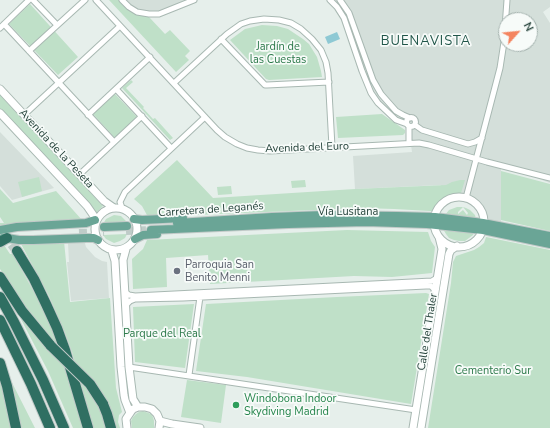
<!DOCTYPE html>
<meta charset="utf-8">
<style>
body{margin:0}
#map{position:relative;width:550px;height:428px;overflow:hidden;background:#e6efeb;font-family:"Nunito Sans",sans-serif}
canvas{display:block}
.north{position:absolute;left:498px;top:12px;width:40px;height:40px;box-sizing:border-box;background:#f7fbf9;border:1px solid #a3b1ad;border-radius:50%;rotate:63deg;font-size:11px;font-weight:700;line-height:16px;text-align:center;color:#24423a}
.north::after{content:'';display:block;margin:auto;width:14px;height:18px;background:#f4845f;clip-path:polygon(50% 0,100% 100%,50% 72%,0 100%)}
</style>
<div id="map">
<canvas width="550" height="428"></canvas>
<div class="north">N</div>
</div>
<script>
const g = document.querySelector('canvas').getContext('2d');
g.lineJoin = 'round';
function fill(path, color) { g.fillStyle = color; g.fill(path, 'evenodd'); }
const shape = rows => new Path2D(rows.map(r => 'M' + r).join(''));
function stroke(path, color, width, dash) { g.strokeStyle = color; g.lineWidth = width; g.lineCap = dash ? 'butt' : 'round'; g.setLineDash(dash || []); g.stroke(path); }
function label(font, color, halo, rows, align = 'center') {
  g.font = font + ' "Nunito Sans",sans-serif'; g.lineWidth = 3.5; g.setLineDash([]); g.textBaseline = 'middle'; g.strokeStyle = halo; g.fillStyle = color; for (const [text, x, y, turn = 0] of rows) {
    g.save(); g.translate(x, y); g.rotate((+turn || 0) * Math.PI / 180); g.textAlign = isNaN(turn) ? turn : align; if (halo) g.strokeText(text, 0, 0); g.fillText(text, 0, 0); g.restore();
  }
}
fill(shape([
 [122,0,194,0,159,14,137,12],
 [330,0,550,0,550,7,543,12,550,23,550,183,501,165,501,222,488,221,485,211,479,203,471,197,460,195,441,199,441,185,355,189,353,156,412,152,409,131,407,128,396,120,371,93,344,18],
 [506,20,530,20,530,44,506,44],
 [0,132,54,188,12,200,0,186],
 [84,240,86,247,95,257,102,261,107,262,109,298,71,301,67,262,69,262,68,243,69,241]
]), '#d4dfda');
fill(shape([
 [109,0,119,0,132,12,138,15,149,17,165,34,170,30,190,51,185,56,189,60,176,72],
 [30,4,78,57,58,75,9,24],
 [262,25,277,26,288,29,303,39,309,44,317,57,321,71,322,77,269,80,266,79,230,40,245,29],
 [131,80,133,82,126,88,144,107,143,108,153,119,155,118,173,138,170,140,122,88],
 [115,94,137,117,115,138,93,114],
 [0,95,103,206,96,213,0,110],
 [382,114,405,130,405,133,403,135,338,138,336,117],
 [177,160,213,198,355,189,446,185,452,182,460,180,465,180,461,193,445,197,432,211,430,211,394,209,361,208,148,217,142,206,134,199],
 [501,171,550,184,550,231,501,220],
 [39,177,42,191,22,197,18,182],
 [305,180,306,187,292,188,291,181],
 [231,186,232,194,218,195,217,187],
 [0,189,13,203,56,191,82,220,0,227,0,223,4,223,0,217],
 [457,207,463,207,458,212,458,214,463,210,467,215,468,213,463,207,466,208,470,210,475,215,476,219,445,215,449,210],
 [114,215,121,216,128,223,103,224,106,219],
 [443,229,474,233,473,235,465,241,459,241,454,240,449,238,446,234],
 [347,230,428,232,431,241,435,247,432,273,392,277,354,276,210,284,208,255,166,258,167,287,133,289,132,259,143,249,147,240],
 [127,234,125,238,120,241,114,243,106,239,103,235],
 [486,237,550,250,550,428,428,428,451,283,453,262,456,256,474,250,479,247,484,243],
 [64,241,70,302,110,298,116,388,122,412,119,415,118,422,120,428,93,428,72,352,65,333,49,296,21,244],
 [4,245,10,254,13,254,45,312,60,345,85,428,73,428,48,371,12,302,26,310,10,283,0,269,0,248],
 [426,293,429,294,411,404,247,377,196,371,206,304,337,297],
 [194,304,185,368,135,362,133,307],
 [0,359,35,428,0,428],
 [187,380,226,385,221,423,181,417],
 [143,411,151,414,153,417,154,421,154,428,132,428,131,421,133,417,136,414,139,412]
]), '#bfe0c8');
fill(shape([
 [337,32,340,39,328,44,325,37]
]), '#8ec9d4');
stroke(shape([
 [126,231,151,230],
 [79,233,104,232]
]), '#bfccc8', 8, [8, 4]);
stroke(shape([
 [3,232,17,251]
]), '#bfccc8', 10, [10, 5]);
const minor = shape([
 [33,0,57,25],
 [96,0,217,130,225,137,237,144,247,148,258,150,270,151,419,143,429,145,487,162,550,178],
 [122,0,129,7,137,12,149,14,159,14,194,0],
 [330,0,337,7,344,18,362,71,371,93,378,103,396,120,407,124],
 [340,0,349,13,373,80,381,94,396,111,403,115,410,118],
 [4,24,114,142],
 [0,28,29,0],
 [221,39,265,85,267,85,329,82],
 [29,51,85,0],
 [174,83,227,34,241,24,250,21,264,19,279,20,291,23,301,29,312,39,321,50,326,62,328,73,332,147],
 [116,89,171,148],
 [24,115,120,26],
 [88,115,150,57],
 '406.5 122a4.5 4.5 0 1 1 9 0a4.5 4.5 0 1 1-9 0Z',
 [415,125,422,130,468,144,475,142,482,138],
 [409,143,409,127],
 [79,175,142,116],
 [466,198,500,68,504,42,507,0],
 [122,208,120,202,125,192,205,117],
 [125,292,129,295,135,296,432,281,437,278],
 [126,305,130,301,135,299,183,298,426,286,431,286,435,290],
 [129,367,416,410],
 [189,375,200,297]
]);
const tertiary = shape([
 [0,89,104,201,114,208],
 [0,113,87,206,96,219],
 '434 222a25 25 0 1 1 50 0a25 25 0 1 1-50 0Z',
 '95 229a21 21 0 1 1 42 0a21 21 0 1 1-42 0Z',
 [126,249,123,260,129,367,133,399,138,407],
 [112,251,115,261,121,367,124,395,125,400,130,413],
 [160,421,172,424,200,428],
 [127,428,126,419,130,413,133,409,138,407,145,407,152,409,157,414,160,421,159,428],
 [413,428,442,249,439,237],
 [421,428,449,254,451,250,457,246]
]);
const primary = shape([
 [134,219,142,220,183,218],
 [177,223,272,217,324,215,397,216,435,217,483,223,550,236],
 [104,227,127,226],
 [0,230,17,227,86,223,95,220],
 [151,230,288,224,366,222,427,224,483,230,550,244],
 [3,238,7,238,19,240,33,240,87,238,94,238,98,240],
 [135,239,143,235,157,234]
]);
const motorway = shape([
 [0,242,7,238],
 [17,251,34,279,46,304,57,328,65,350,88,428],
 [0,277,22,311,51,346],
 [0,297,14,322,43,380,64,428],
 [0,320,31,384,50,428],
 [0,363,7,386,16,428],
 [103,404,107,414,111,428]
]);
stroke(minor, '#a8b8b2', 7);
stroke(tertiary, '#a8b8b2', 9);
stroke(primary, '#c2cac8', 10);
stroke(motorway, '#c2cac8', 12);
stroke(minor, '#fff', 5);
stroke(tertiary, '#fff', 7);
stroke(primary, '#6aa596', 8);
stroke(motorway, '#2f6f62', 10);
const motorwayBridge = shape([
 [51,346,90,384,103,404]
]);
stroke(motorwayBridge, '#c2cac8', 12, []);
stroke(motorwayBridge, '#2f6f62', 10);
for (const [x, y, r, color] of [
 [177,271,4,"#6b7280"],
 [236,405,4,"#2e9e5b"]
]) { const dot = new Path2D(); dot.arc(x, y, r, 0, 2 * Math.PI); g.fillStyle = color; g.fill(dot); stroke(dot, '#f7fbf9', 1.5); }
label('11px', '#2d7a4b', '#f7fbf9', [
 ["Jardín de",278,47],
 ["las Cuestas",278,60],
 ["Parque del Real",162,334],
 ["Cementerio Sur",493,371]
]);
label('11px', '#24423a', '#f7fbf9', [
 ["Avenida del Euro",307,148,-2],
 ["Avenida de la Peseta",56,149,47],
 ["Carretera de Leganés",211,210,-4],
 ["Vía Lusitana",348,212],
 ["Calle del Thaler",428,332,-81]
]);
label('11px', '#5b616d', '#f7fbf9', [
 ["Parroquia San",185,265],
 ["Benito Menni",185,278]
], 'left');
label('11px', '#27864d', '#f7fbf9', [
 ["Windobona Indoor",244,399],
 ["Skydiving Madrid",244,412]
], 'left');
g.letterSpacing = '1px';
label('13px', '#1f5548', '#f7fbf9', [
 ["BUENAVISTA",426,42]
]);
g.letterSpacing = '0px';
</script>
